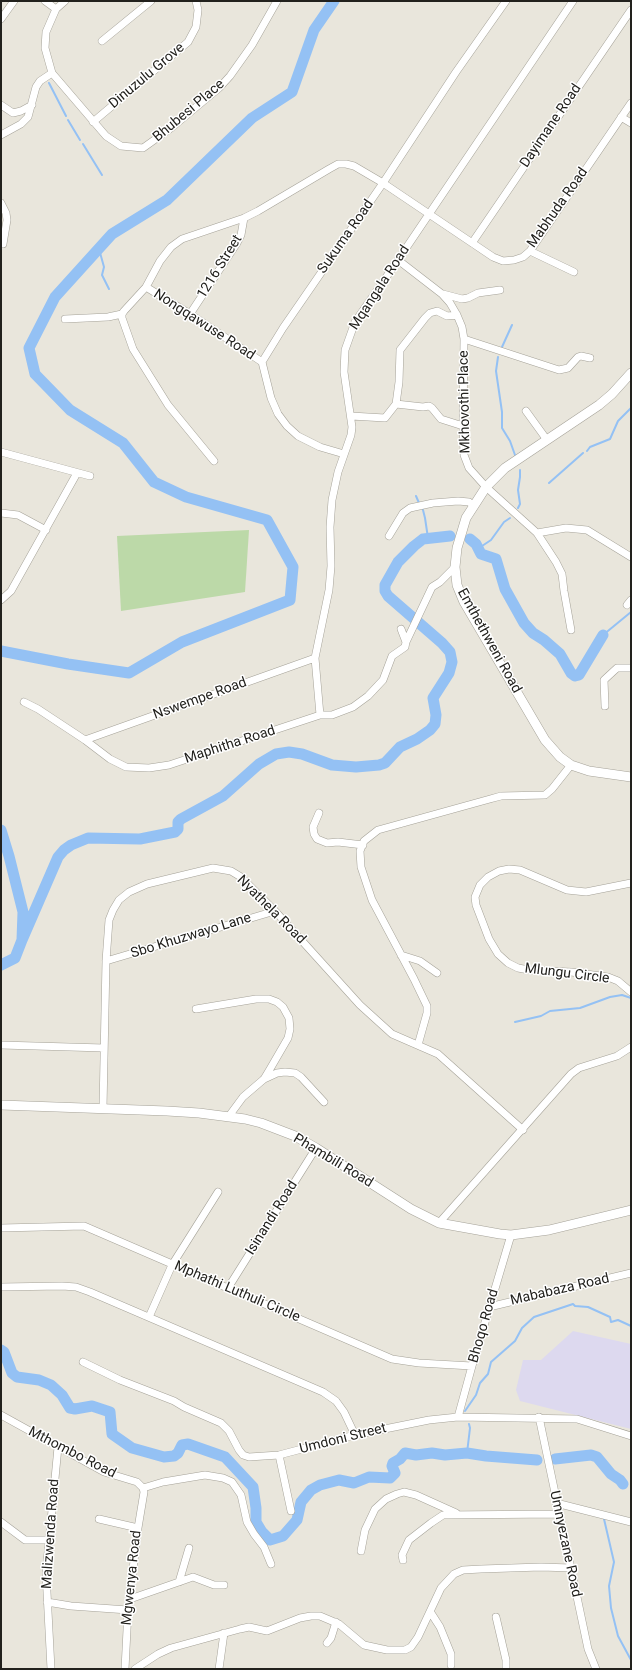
<!DOCTYPE html>
<style>
body{margin:0}
#map{position:relative;width:632px;height:1670px;overflow:hidden;background:#e9e6dc;font-family:Roboto,sans-serif}
canvas{display:block}
.frame{position:absolute;inset:0;border:2px solid #22211d;pointer-events:none}
</style>
<div id="map">
<canvas width="632" height="1670"></canvas>
<div class="frame"></div>
</div>
<script>
const g = document.querySelector('canvas').getContext('2d');
g.lineJoin = 'round';
function fill(path, color) { g.fillStyle = color; g.fill(path, 'evenodd'); }
const shape = rows => new Path2D(rows.map(r => 'M' + r).join(''));
function stroke(path, color, width, dash) { g.strokeStyle = color; g.lineWidth = width; g.lineCap = dash ? 'butt' : 'round'; g.setLineDash(dash || []); g.stroke(path); }
function label(font, color, halo, rows, align = 'center') {
  g.font = font + ' Roboto,sans-serif'; g.lineWidth = 3; g.setLineDash([]); g.textBaseline = 'middle'; g.strokeStyle = halo; g.fillStyle = color; for (const [text, x, y, turn = 0] of rows) {
    g.save(); g.translate(x, y); g.rotate((+turn || 0) * Math.PI / 180); g.textAlign = isNaN(turn) ? turn : align; if (halo) g.strokeText(text, 0, 0); g.fillText(text, 0, 0); g.restore();
  }
}
fill(shape([
 [573,1331,631,1344,631,1429,520,1401,516,1390,523,1360,541,1360]
]), '#ddd9ef');
fill(shape([
 [249,530,245,592,121,611,117,536]
]), '#bcd9a8');
stroke(shape([
 [49,83,66,116],
 [68,120,80,140],
 [83,144,102,175],
 [99,249,104,267,102,275,109,289],
 [502,347,512,325],
 [498,357,496,371,502,412,502,428,510,441,515,455],
 [587,451,590,447,610,439,618,421,631,408],
 [549,483,583,453],
 [416,496,419,503],
 [518,508,520,504,518,490,520,477,520,470],
 [423,510,425,518,428,538],
 [479,548,491,540,504,522,510,518],
 [603,635,631,612],
 [515,1022,541,1016,550,1011,580,1008,610,997,622,995,631,998],
 [465,1411,476,1395,480,1383,488,1374,491,1362,515,1341,522,1328,534,1317,573,1304,575,1306,588,1307,610,1317,611,1322,618,1320,631,1326],
 [467,1453,470,1428,469,1424],
 [604,1519,614,1562,609,1586,611,1608,618,1636,631,1660]
]), '#94c1f4', 2);
stroke(shape([
 [470,539,476,544,481,554,496,559,505,589,524,623,533,633,544,640,560,654,571,673,575,676,579,675,603,635],
 [1,651,68,664,129,673,182,642,290,600,293,567,267,520,186,497,154,482,123,443,70,410,35,374,29,348,55,297,112,234,167,200,252,118,292,92,314,30,334,1],
 [1,830,9,856,23,912,22,940,15,958,1,965],
 [22,940,58,857,64,850,71,845,88,838,140,839,175,832,178,829,178,822,181,819,223,796,259,764,276,754,289,752,302,754,332,765,356,767,379,765,385,763,400,747,417,739,430,730,435,724,436,715,433,698,449,673,452,662,450,652,442,643,388,596,385,591,385,585,398,562,414,546,423,539,450,536],
 [1,1350,4,1352,12,1373,17,1377,39,1380,51,1385,62,1395,70,1408,75,1409,92,1406,110,1412,112,1434,132,1448,164,1457,174,1456,178,1453,182,1445,188,1444,225,1457,253,1487,256,1508,256,1522,262,1532,270,1540,283,1536,297,1520,301,1502,311,1490,320,1485,339,1480,354,1483,369,1477,390,1478,395,1473,392,1466,393,1463,400,1459,405,1453,416,1455,432,1453,445,1455,467,1453,486,1456,537,1460],
 [555,1459,591,1455,597,1457,611,1474,620,1480,623,1484]
]), '#94c1f4', 11);
const minor = shape([
 [45,1,56,9],
 [65,1,56,9,46,32,45,48,52,73,106,136,121,146,143,148,171,128,219,88,230,76,252,45,277,1],
 [1,19,14,1],
 [102,41,151,1],
 [1,105,13,113,21,111,32,105],
 [621,117,631,123],
 [93,122,188,42,196,27,198,10,196,1],
 [1,135,21,124,28,117,36,87,40,81,52,73],
 [1,203,6,213,7,220,3,244],
 [472,243,631,10],
 [530,251,574,272],
 [398,260,442,294,450,303,457,315,462,327,464,339,463,426,464,455,469,468,486,487,537,533,556,562,562,574,564,591,571,630],
 [146,287,190,314,262,362],
 [443,294,462,299,468,298,478,293,500,290],
 [190,314,237,243,241,235,244,218],
 [65,319,108,317,122,314],
 [464,339,559,370,568,368,578,357,581,356,590,358],
 [396,404,423,407,429,406,432,408,441,419,463,426],
 [526,411,547,440],
 [351,416,385,418,396,404,399,382,400,350,425,318,430,313,437,311,447,316,457,315],
 [1,452,90,476],
 [344,454,320,447,298,436,287,426,278,414,271,398,262,362,283,328,383,183,456,72,506,1],
 [214,461,168,405,133,349,122,318,122,314,124,311,146,287,160,261,171,247,182,239,244,218,258,211,329,169,338,164,346,164,354,166,383,183,493,257,503,261,514,260,523,257,530,251,631,103],
 [1,513,18,515,46,530],
 [537,533,566,528,587,530,631,557],
 [389,536,403,513,410,508,433,503,458,501,469,502,473,505],
 [1,600,11,591,77,473],
 [627,605,631,600],
 [406,642,432,587,440,582,455,567],
 [24,702,38,709,85,740,110,759,126,767,149,768,169,765,320,715,332,715,353,707,368,696,383,680,392,656,405,647,406,642,401,629],
 [605,706,604,680,617,668,631,668],
 [320,715,315,658,329,590,331,566,330,527,332,500,338,472,351,435,352,427,344,372,345,350,355,322,398,260,573,1],
 [85,740,315,658],
 [319,813,313,827,314,834,317,839,327,843,338,842,363,845],
 [631,883,586,892,567,890,520,870,509,869,499,871,488,877,480,885,475,897,476,905,489,939,498,954,508,963,518,968,529,970,571,972,608,977,618,981,631,992],
 [401,955,420,961,437,973],
 [106,961,275,911],
 [196,1009,256,999,269,999,277,1002,283,1007,289,1018,290,1029,288,1038,270,1069,264,1079,243,1097,229,1116],
 [1,1045,104,1048],
 [418,1045,427,1013,427,1006,414,979,372,900,361,867,360,851,364,841,378,830,490,799,501,796,545,795,552,789,571,765],
 [264,1079,277,1073,285,1072,295,1073,301,1077,324,1102],
 [103,1108,106,961,109,920,113,910,119,900,129,892,147,884,213,868,231,871,241,877,275,911,360,1005,392,1034,438,1054,523,1130],
 [439,1223,571,1074,579,1068,617,1056,631,1047],
 [1,1228,84,1226,392,1359,419,1363,472,1366],
 [1,1287,62,1286,76,1287,90,1292,323,1392,336,1401,344,1412,355,1435],
 [228,1288,316,1148],
 [489,1307,631,1273],
 [149,1317,172,1265,218,1192],
 [83,1362,120,1380,174,1401,184,1407,221,1423,229,1431,239,1450,243,1455,249,1457,279,1455,355,1435,429,1420,458,1417,577,1419,631,1436],
 [1,1415,104,1472,137,1482,143,1488],
 [458,1417,472,1366,511,1235],
 [539,1417,588,1649,596,1669],
 [279,1455,291,1511],
 [143,1488,163,1482,205,1475,223,1478,232,1482,241,1495,247,1522,254,1534,264,1547,271,1564],
 [556,1503,631,1522],
 [99,1519,138,1528],
 [1,1522,25,1540,49,1540],
 [361,1551,365,1530,375,1509,386,1499,397,1494,404,1492,416,1495,456,1513],
 [403,1560,402,1555,409,1540,431,1523,443,1515,559,1514],
 [179,1582,189,1548],
 [130,1599,193,1577,214,1585,224,1585],
 [47,1602,71,1606,128,1610],
 [431,1613,440,1627,451,1654,451,1665],
 [496,1617,506,1660,506,1669],
 [327,1643,331,1638,336,1622],
 [51,1669,46,1573,58,1447],
 [125,1669,128,1610,138,1528,144,1492,143,1488],
 [135,1669,158,1654,171,1648,240,1629,249,1627,267,1631,300,1618,311,1616,320,1616,339,1624,364,1645,387,1650,405,1650,411,1647,418,1637,441,1588,454,1574,463,1570,481,1569,541,1567,571,1568],
 [219,1669,224,1633]
]);
const tertiary = shape([
 [631,373,612,394,599,405,505,468,486,487,466,518,457,548,455,567,457,585,464,602,545,740,560,757,571,765,589,771,631,777],
 [1,1105,167,1111,199,1113,245,1119,261,1123,295,1136,316,1148,411,1209,439,1223,500,1234,511,1235,549,1230,631,1210]
]);
stroke(minor, '#a5a298', 8);
stroke(tertiary, '#a5a298', 10);
stroke(minor, '#fff', 7);
stroke(tertiary, '#fff', 9);
label('14px', '#22211d', '#fff', [
 ["Dinuzulu Grove",147,76,-40],
 ["Bhubesi Place",189,111,-40],
 ["Dayimane Road",551,126,-56],
 ["Mabhuda Road",558,208,-55],
 ["Sukuma Road",346,237,-55],
 ["1216 Street",220,267,-58],
 ["Mqangala Road",380,288,-57],
 ["Nongqawuse Road",204,325,33],
 ["Mkhovothi Place",465,402,-91],
 ["Emthethweni Road",489,641,61],
 ["Nswempe Road",200,699,-20],
 ["Maphitha Road",230,745,-18],
 ["Nyathela Road",271,910,45],
 ["Sbo Khuzwayo Lane",191,936,-17],
 ["Mlungu Circle",567,974,7],
 ["Phambili Road",333,1161,31],
 ["Isinandi Road",272,1218,-58],
 ["Mababaza Road",560,1290,-13],
 ["Mphathi Luthuli Circle",237,1292,23],
 ["Bhoqo Road",484,1326,-74],
 ["Umdoni Street",343,1439,-14],
 ["Mthombo Road",72,1453,27],
 ["Malizwenda Road",51,1534,-86],
 ["Umnyezane Road",565,1544,78],
 ["Mgwenya Road",132,1578,-84]
]);
</script>
